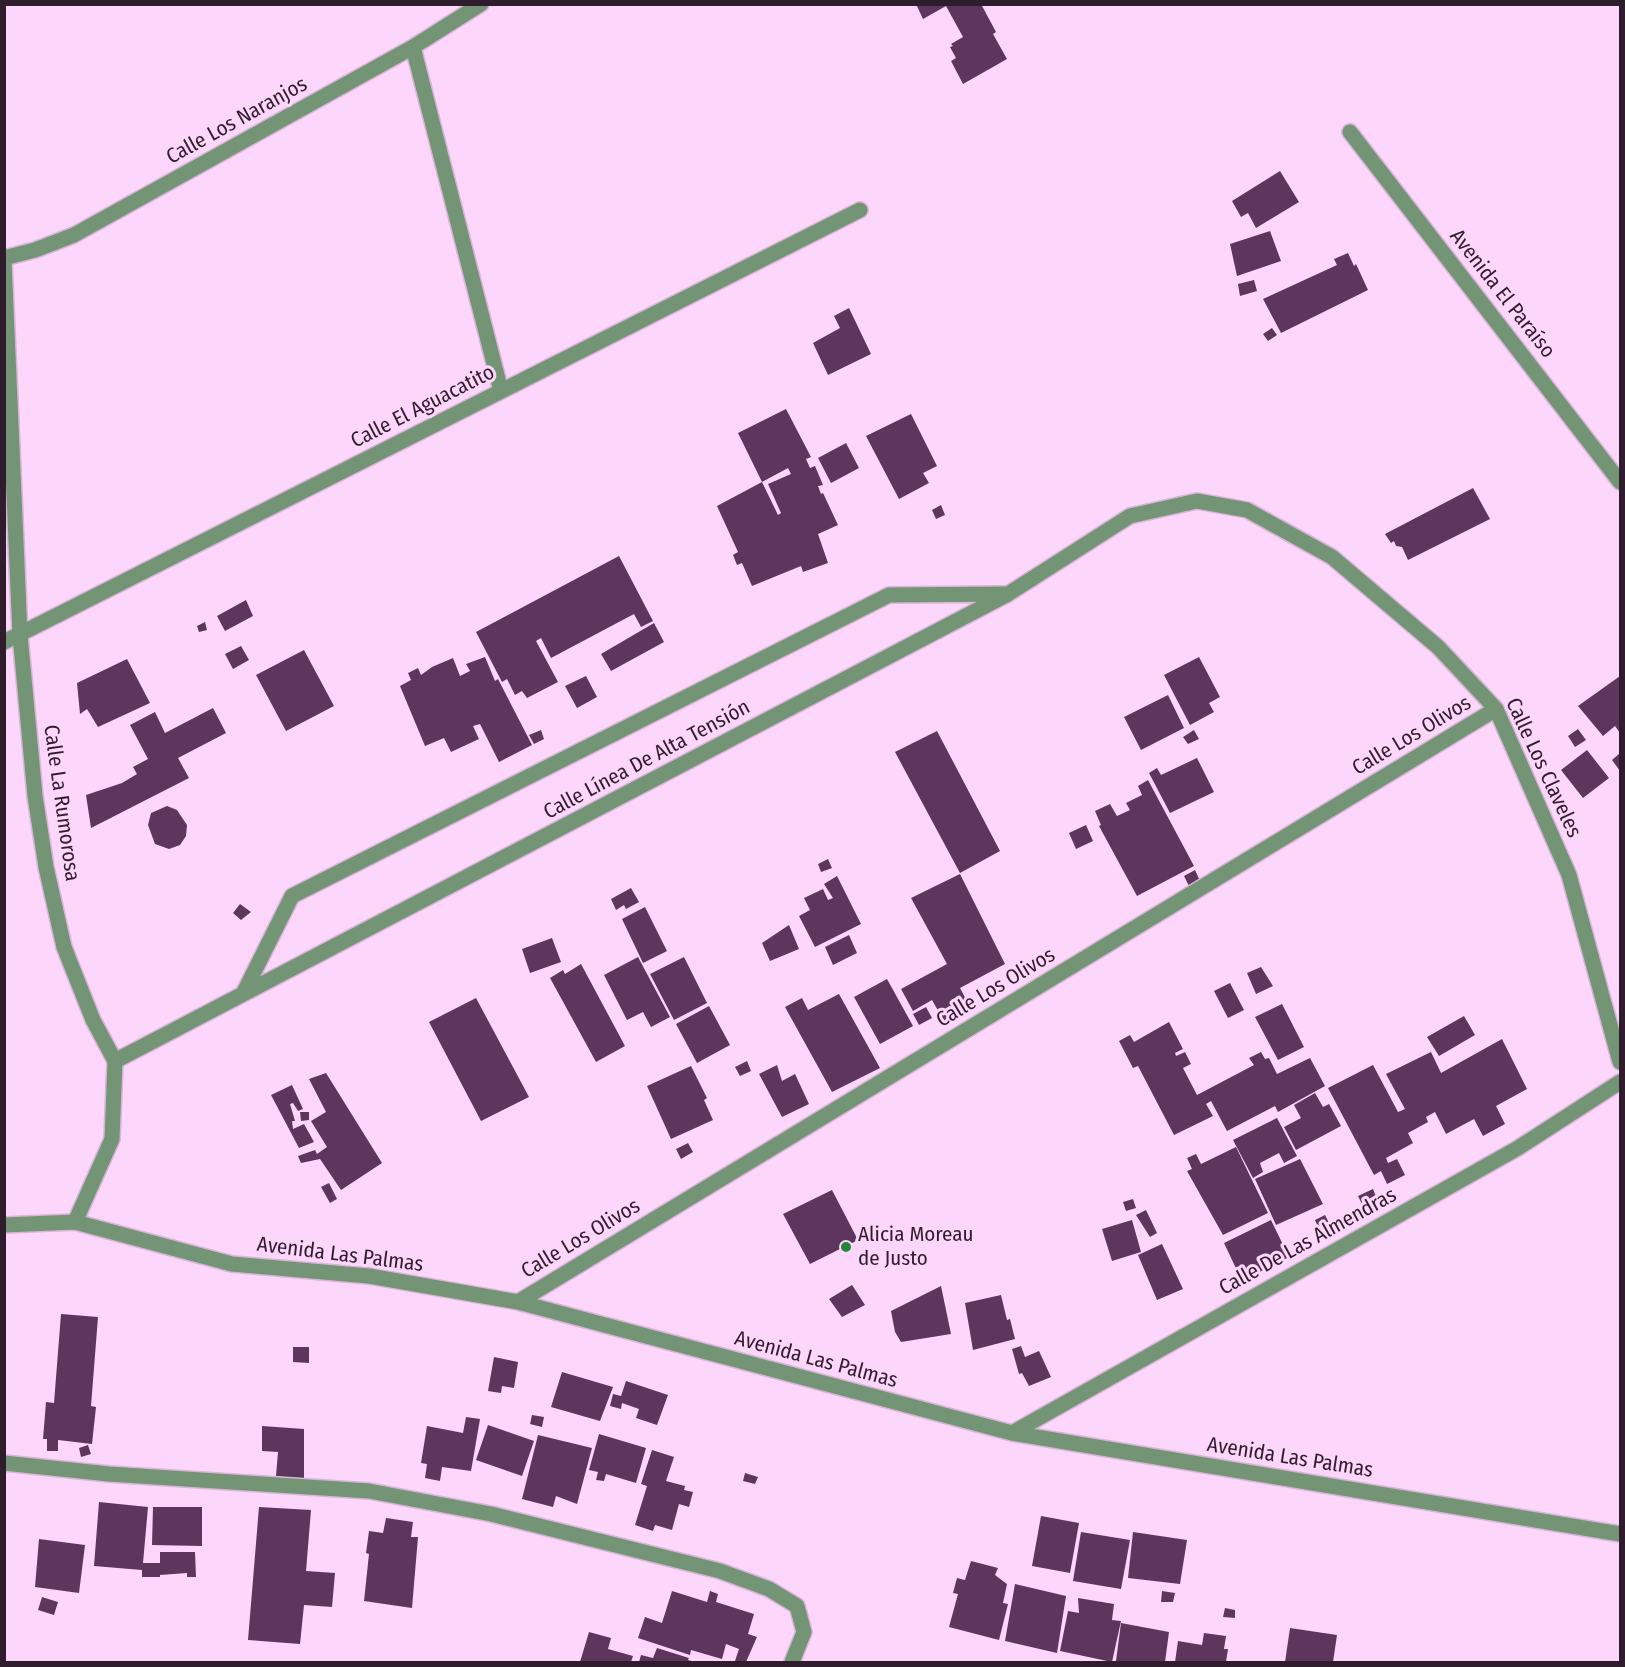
<!DOCTYPE html>
<meta charset="utf-8">
<style>
body{margin:0}
#map{position:relative;width:1625px;height:1667px;overflow:hidden;background:#fdd6fb;font-family:"Fira Sans Condensed",sans-serif}
canvas{display:block}
.frame{position:absolute;inset:0;border:6px solid #2f1d2e;pointer-events:none}
</style>
<div id="map">
<canvas width="1625" height="1667"></canvas>
<div class="frame"></div>
</div>
<script>
const g = document.querySelector('canvas').getContext('2d');
g.lineJoin = 'round';
function fill(path, color) { g.fillStyle = color; g.fill(path, 'evenodd'); }
const shape = rows => new Path2D(rows.map(r => 'M' + r).join(''));
function stroke(path, color, width, dash) { g.strokeStyle = color; g.lineWidth = width; g.lineCap = dash ? 'butt' : 'round'; g.setLineDash(dash || []); g.stroke(path); }
function label(font, color, halo, rows, align = 'center') {
  g.font = font + ' "Fira Sans Condensed",sans-serif'; g.lineWidth = 6; g.setLineDash([]); g.textBaseline = 'middle'; g.strokeStyle = halo; g.fillStyle = color; for (const [text, x, y, turn = 0] of rows) {
    g.save(); g.translate(x, y); g.rotate((+turn || 0) * Math.PI / 180); g.textAlign = isNaN(turn) ? turn : align; if (halo) g.strokeText(text, 0, 0); g.fillText(text, 0, 0); g.restore();
  }
}
fill(shape([
 [916,4,981,4,996,32,993,34,1007,59,963,84,951,61,956,58,950,47,953,46,951,44,963,37,946,6,923,19],
 [1280,171,1299,202,1256,228,1248,213,1241,217,1232,201],
 [1270,231,1281,261,1237,276,1230,244],
 [1348,253,1354,266,1356,264,1368,290,1281,333,1263,299,1337,265,1334,259],
 [1254,280,1257,291,1240,296,1238,284],
 [849,308,871,354,828,375,813,343,840,328,834,316],
 [1272,328,1277,335,1268,341,1263,334],
 [786,409,811,457,806,459,810,468,815,466,823,485,818,486,821,494,823,493,838,525,818,534,828,563,803,572,801,566,752,586,742,563,737,565,733,555,738,552,717,506,762,482,778,515,781,513,768,484,791,474,788,468,762,482,738,433],
 [911,414,937,466,923,473,929,483,899,499,866,436],
 [846,443,859,468,831,483,818,458],
 [1473,488,1490,519,1408,560,1402,547,1396,546,1394,541,1391,543,1385,534],
 [941,505,945,515,936,519,932,510],
 [619,556,653,621,641,627,634,614,551,658,541,638,536,641,558,682,527,698,522,691,515,695,507,679,502,682,476,632],
 [246,600,253,616,225,631,217,616],
 [205,622,207,630,199,632,197,626],
 [654,623,664,642,611,671,601,654],
 [241,646,249,660,233,669,225,654],
 [304,650,334,706,286,731,256,675],
 [485,657,495,681,498,679,532,745,499,762,480,724,473,726,479,739,451,752,444,738,425,746,400,686,411,680,408,673,418,668,421,675,432,667,453,658,460,676,470,671,466,664],
 [1199,657,1220,697,1209,703,1214,712,1190,725,1164,675],
 [127,659,150,703,98,727,87,709,80,714,77,683],
 [586,676,597,697,577,708,565,686],
 [1620,676,1620,733,1615,726,1603,736,1578,706],
 [1168,695,1184,728,1141,750,1124,717],
 [213,708,226,733,178,758,189,778,91,828,86,795,122,783,137,774,133,767,148,759,130,725,155,712,165,733],
 [1578,729,1586,740,1575,747,1568,736],
 [541,730,544,739,534,744,529,735],
 [1194,730,1199,739,1188,744,1183,737],
 [937,731,1000,851,960,873,895,752],
 [1587,750,1609,778,1583,798,1561,770],
 [1620,753,1620,771,1612,760],
 [1197,758,1214,792,1170,813,1149,773,1157,768,1161,775],
 [1148,780,1194,866,1137,896,1099,826,1101,825,1095,811,1110,804,1117,816,1130,810,1126,803,1142,795,1138,786],
 [167,806,177,810,187,825,186,836,180,845,169,849,155,844,148,825,151,813],
 [1086,825,1093,841,1076,849,1069,833],
 [828,859,832,868,821,872,818,864],
 [1195,870,1201,883,1190,888,1184,876],
 [960,874,1005,964,960,988,970,1007,944,1021,932,1000,913,1011,901,989,947,964,911,898],
 [837,876,861,924,815,947,799,916,810,910,804,898,823,889,828,900,833,898,824,884],
 [631,888,639,902,626,909,624,905,616,910,611,899],
 [240,904,251,912,241,920,233,913],
 [645,907,667,951,643,963,622,919],
 [789,925,799,949,770,961,762,943],
 [849,935,857,953,833,965,825,947],
 [552,938,561,962,530,973,522,949],
 [638,957,670,1017,651,1027,643,1012,627,1020,604,975],
 [684,957,707,1003,674,1020,650,974],
 [581,964,625,1046,596,1062,550,978,563,970,565,974],
 [1261,967,1273,986,1256,994,1247,973],
 [887,979,913,1026,880,1044,854,997],
 [1230,983,1244,1010,1228,1018,1214,991],
 [839,994,880,1068,832,1092,785,1007,802,998,808,1010],
 [476,998,529,1097,481,1121,429,1022],
 [1282,1004,1304,1047,1278,1060,1255,1017],
 [709,1006,730,1045,697,1063,676,1024],
 [926,1007,932,1018,919,1025,913,1014],
 [1464,1016,1475,1035,1439,1056,1427,1037],
 [1169,1022,1183,1049,1175,1053,1176,1056,1185,1052,1191,1064,1183,1068,1197,1095,1254,1065,1249,1058,1261,1052,1265,1059,1269,1058,1277,1074,1310,1058,1325,1086,1278,1112,1275,1106,1227,1131,1211,1101,1206,1104,1213,1116,1174,1135,1138,1066,1133,1068,1119,1041,1130,1035,1134,1042],
 [1502,1039,1527,1089,1496,1106,1505,1124,1483,1136,1474,1119,1446,1134,1435,1112,1426,1117,1428,1122,1408,1133,1413,1143,1386,1158,1388,1163,1397,1159,1405,1175,1387,1184,1381,1171,1374,1175,1328,1088,1373,1065,1398,1112,1405,1109,1386,1074,1431,1052,1441,1073],
 [747,1061,751,1071,740,1076,735,1067],
 [777,1065,782,1081,795,1074,809,1104,782,1117,759,1074],
 [691,1066,707,1098,704,1100,713,1120,671,1139,647,1086],
 [326,1073,382,1163,341,1190,320,1159,301,1163,298,1156,315,1150,317,1154,327,1147,311,1121,326,1112,309,1079],
 [292,1085,303,1109,298,1111,293,1103,290,1104,295,1121,292,1121,293,1129,304,1124,314,1142,299,1148,271,1095],
 [1315,1093,1323,1107,1329,1104,1341,1126,1296,1150,1284,1127,1301,1118,1294,1105],
 [300,1112,309,1112,309,1120,301,1121],
 [1277,1118,1297,1156,1284,1163,1279,1153,1260,1163,1263,1172,1253,1178,1233,1140],
 [688,1143,693,1152,681,1159,676,1149],
 [1236,1147,1268,1213,1223,1235,1187,1171,1192,1169,1187,1158,1196,1154,1201,1164],
 [1300,1159,1323,1204,1276,1225,1255,1179],
 [329,1183,337,1199,330,1203,321,1187],
 [1373,1189,1379,1204,1365,1210,1358,1196],
 [832,1190,858,1240,810,1264,783,1214],
 [1133,1199,1136,1208,1126,1211,1123,1202],
 [1146,1210,1157,1233,1150,1237,1136,1215],
 [1325,1215,1332,1229,1321,1234,1315,1220],
 [1132,1220,1141,1252,1112,1261,1102,1229],
 [1271,1220,1289,1257,1242,1281,1224,1243],
 [1162,1244,1183,1289,1157,1300,1138,1255],
 [852,1285,865,1305,842,1317,829,1299],
 [941,1286,951,1334,901,1342,895,1332,891,1311],
 [1001,1295,1007,1320,1010,1319,1015,1339,973,1350,965,1303],
 [61,1314,98,1317,91,1406,96,1407,92,1444,58,1440,58,1451,47,1451,47,1439,43,1439,46,1402,54,1403],
 [1021,1346,1025,1357,1039,1351,1051,1377,1029,1386,1022,1373,1019,1374,1012,1349],
 [293,1347,309,1347,309,1363,293,1362],
 [494,1357,518,1362,514,1388,502,1386,501,1393,488,1391],
 [562,1372,613,1387,600,1421,551,1407],
 [626,1381,668,1395,657,1425,636,1418,639,1409,622,1403,621,1409,610,1406,613,1394,621,1396],
 [532,1415,544,1417,542,1427,530,1424],
 [466,1417,480,1419,471,1471,442,1467,440,1481,425,1478,427,1464,421,1463,427,1426,463,1433],
 [488,1425,534,1441,522,1476,476,1460],
 [262,1426,304,1429,304,1480,276,1476,278,1452,262,1451],
 [599,1434,646,1448,636,1483,606,1474,604,1481,596,1480,598,1472,589,1470],
 [538,1435,592,1448,577,1504,556,1496,553,1507,522,1499],
 [88,1445,91,1454,81,1457,79,1448],
 [652,1450,674,1457,666,1481,685,1486,684,1490,693,1492,689,1507,679,1504,672,1530,655,1525,653,1531,635,1525,647,1486,641,1484],
 [745,1473,758,1477,755,1484,743,1481],
 [99,1502,148,1507,143,1563,160,1563,160,1552,195,1552,196,1577,187,1577,187,1573,160,1575,160,1577,142,1577,142,1570,94,1566],
 [153,1507,202,1507,202,1546,152,1545],
 [259,1507,311,1510,306,1571,335,1573,332,1607,304,1605,300,1644,248,1640],
 [1041,1516,1079,1523,1070,1573,1032,1566],
 [386,1518,413,1522,411,1537,418,1537,412,1608,364,1601,369,1554,366,1553,369,1531,383,1533],
 [1081,1532,1130,1540,1121,1589,1073,1581],
 [1133,1532,1187,1540,1180,1584,1128,1578],
 [39,1539,85,1545,79,1593,35,1587],
 [971,1561,998,1568,995,1575,1007,1584,1003,1603,1008,1604,999,1640,949,1627,958,1594,953,1593,957,1578,965,1580],
 [1015,1584,1066,1596,1057,1653,1005,1641],
 [672,1591,707,1602,710,1591,718,1594,716,1602,754,1614,748,1634,757,1637,746,1662,735,1661,739,1649,726,1644,722,1659,691,1650,690,1655,638,1638,645,1617,662,1623],
 [1162,1591,1175,1593,1173,1602,1161,1602],
 [42,1597,58,1602,54,1615,38,1610],
 [1078,1598,1114,1604,1112,1620,1121,1621,1112,1662,1060,1651,1068,1611,1079,1613],
 [1225,1608,1235,1610,1235,1618,1223,1617],
 [1121,1623,1169,1632,1165,1662,1116,1661],
 [1290,1628,1337,1635,1333,1662,1285,1662],
 [589,1632,611,1638,608,1649,633,1656,631,1662,580,1662],
 [1204,1633,1226,1636,1224,1649,1228,1649,1226,1662,1175,1662,1178,1641,1202,1645],
 [657,1648,689,1658,688,1660,695,1662,639,1662,641,1655,653,1658]
]), '#5d365d');
const minor = shape([
 [413,47,501,391],
 [1350,132,1620,482],
 [4,258,35,250,74,235,413,47,481,4],
 [4,261,20,635,35,796,46,867,64,947,93,1020,115,1061,112,1139,75,1222],
 [4,642,860,210],
 [243,994,292,896,889,595,1005,594],
 [115,1061,1008,594,1130,516,1197,501,1247,510,1332,557,1438,647,1496,709,1569,875,1620,1062],
 [4,1225,75,1222,232,1264,369,1276,518,1302,1012,1433,1620,1534],
 [518,1302,1496,709],
 [1012,1433,1518,1148,1620,1082],
 [4,1463,109,1474,369,1491,491,1514,720,1571,769,1589,797,1606,804,1632,792,1662]
]);
stroke(minor, '#d8b5d6', 18);
stroke(minor, '#739576', 15);
for (const [x, y, r, color] of [
 [846,1247,6,"#21863a"]
]) { const dot = new Path2D(); dot.arc(x, y, r, 0, 2 * Math.PI); g.fillStyle = color; g.fill(dot); stroke(dot, '#fdd6fb', 2); }
label('21px', '#2f1d2e', '#fdd6fb', [
 ["Calle Los Naranjos",237,121,-29],
 ["Avenida El Paraíso",1502,294,52],
 ["Calle El Aguacatito",423,407,-27],
 ["Calle Los Olivos",1412,736,-31],
 ["Calle Línea De Alta Tensión",647,760,-28],
 ["Calle Los Claveles",1543,768,65],
 ["Calle La Rumorosa",61,803,82],
 ["Calle Los Olivos",996,988,-31],
 ["Calle Los Olivos",581,1239,-31],
 ["Calle De Las Almendras",1308,1242,-29],
 ["Avenida Las Palmas",340,1255,7],
 ["Avenida Las Palmas",816,1360,15],
 ["Avenida Las Palmas",1290,1458,9]
]);
label('21px', '#2f1d2e', '#fdd6fb', [
 ["Alicia Moreau",858,1235],
 ["de Justo",858,1259]
], 'left');
</script>
